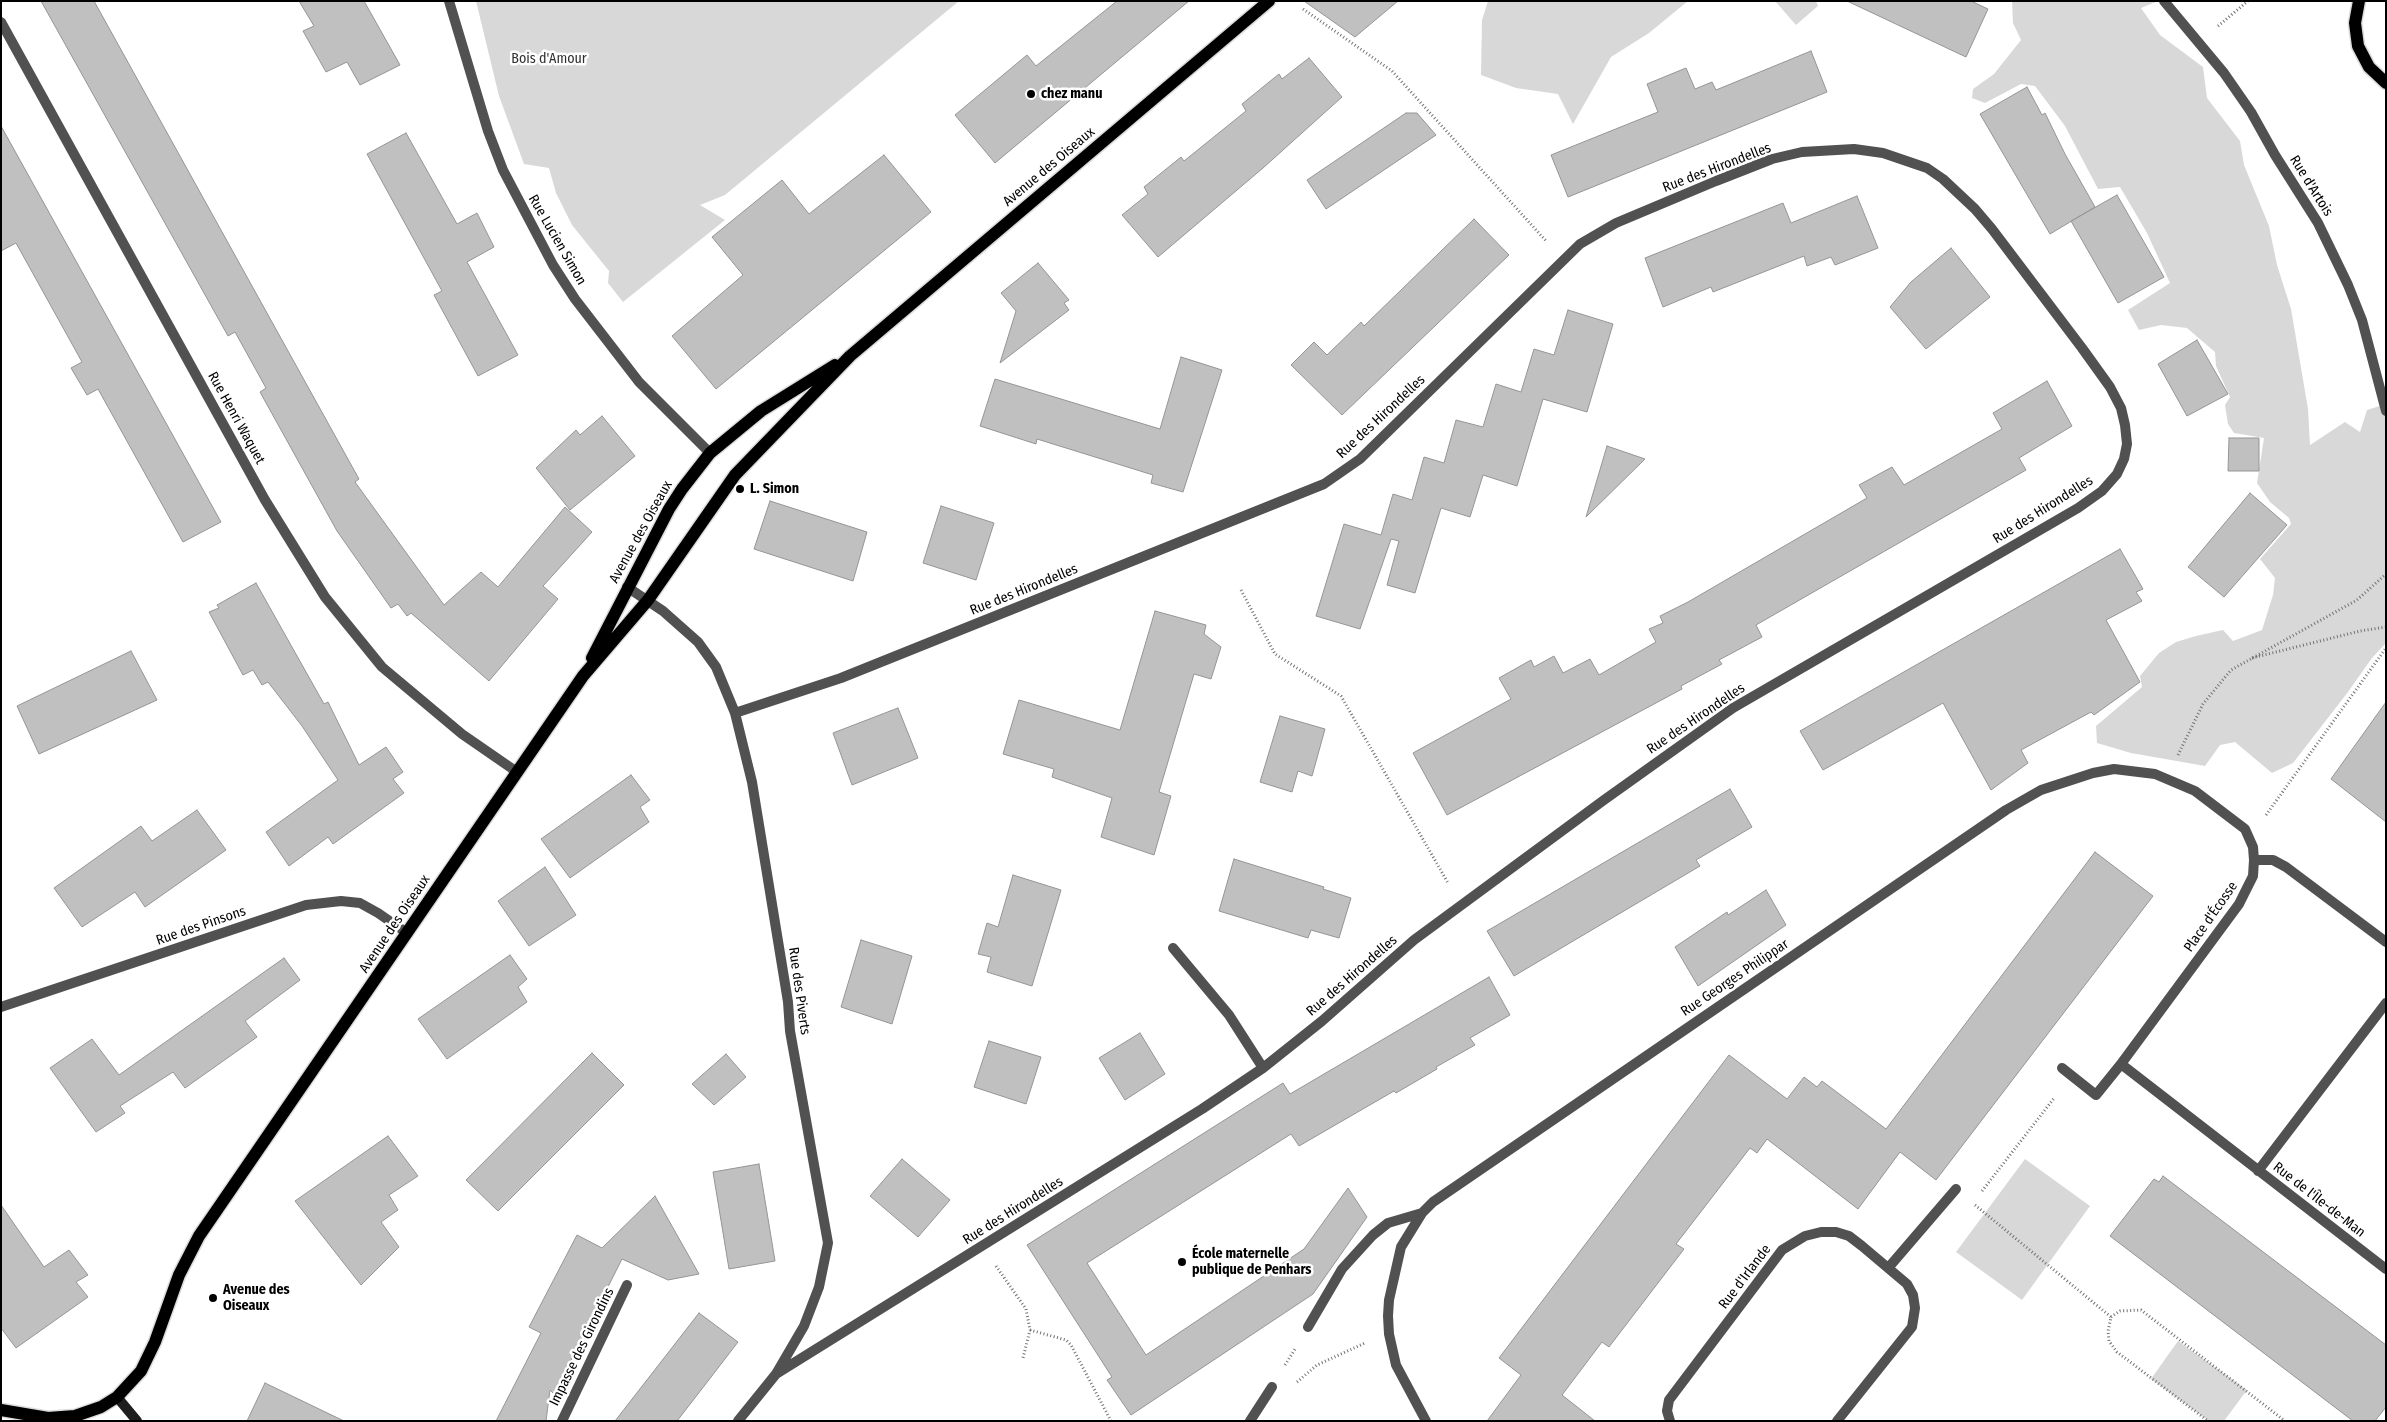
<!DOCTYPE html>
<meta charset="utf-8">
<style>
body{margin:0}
#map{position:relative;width:2387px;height:1422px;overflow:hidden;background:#fff;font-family:"Fira Sans Condensed",sans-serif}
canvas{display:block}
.frame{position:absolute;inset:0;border:2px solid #000;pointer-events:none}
</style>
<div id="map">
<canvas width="2387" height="1422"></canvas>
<div class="frame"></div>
</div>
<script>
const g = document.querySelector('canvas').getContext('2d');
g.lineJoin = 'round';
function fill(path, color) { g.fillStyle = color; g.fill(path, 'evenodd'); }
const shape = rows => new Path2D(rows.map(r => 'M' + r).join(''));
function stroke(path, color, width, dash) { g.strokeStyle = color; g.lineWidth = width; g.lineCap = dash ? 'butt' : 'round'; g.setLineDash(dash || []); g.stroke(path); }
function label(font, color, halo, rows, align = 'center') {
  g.font = font + ' "Fira Sans Condensed",sans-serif'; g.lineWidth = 5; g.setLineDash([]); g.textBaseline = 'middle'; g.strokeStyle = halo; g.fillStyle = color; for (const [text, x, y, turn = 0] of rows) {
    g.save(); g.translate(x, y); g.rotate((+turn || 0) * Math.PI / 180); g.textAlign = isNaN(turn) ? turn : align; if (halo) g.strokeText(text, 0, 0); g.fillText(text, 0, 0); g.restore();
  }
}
fill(shape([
 [476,1,959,1,725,195,700,205,725,220,623,302,608,283,609,271,572,225,556,193,549,168,524,164,499,96],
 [1488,1,1688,1,1649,33,1611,57,1573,124,1558,94,1516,88,1481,75,1482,20],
 [1775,1,1816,1,1818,6,1796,25],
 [2012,1,2158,1,2141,8,2160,35,2203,67,2207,98,2240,141,2244,165,2269,226,2277,265,2291,309,2308,409,2310,445,2345,422,2360,432,2367,410,2386,404,2386,643,2372,658,2348,692,2293,763,2272,773,2235,742,2220,745,2205,766,2131,753,2097,743,2096,726,2142,687,2140,676,2159,653,2176,642,2196,636,2223,630,2233,641,2262,630,2273,595,2275,578,2260,559,2291,524,2289,518,2270,502,2257,483,2264,438,2234,433,2228,424,2225,405,2230,397,2216,366,2215,352,2187,328,2161,325,2139,330,2128,310,2170,283,2147,233,2120,187,2098,189,2065,126,2035,86,2021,84,1985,103,1972,98,1973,89,1994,74,2021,40,2013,23],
 [2025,1159,2090,1206,2022,1300,1956,1252],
 [2178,1341,2247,1390,2224,1421,2209,1421,2151,1379]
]), '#d8d8d8');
const building = shape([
 [41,1,94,1,359,479,355,482,444,605,481,572,498,587,565,507,592,532,543,586,558,599,489,681,411,613,407,616,398,604,391,608,337,531,260,392,266,388,235,332,228,336,41,1],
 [299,1,364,1,400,65,360,85,347,62,326,72,303,31,314,26,299,1],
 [1117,1,1189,1,995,163,955,115,1027,55,1036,66,1117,1],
 [1304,1,1398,1,1355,37,1304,1],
 [1847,1,1971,1,1988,9,1966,57,1847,1],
 [1811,51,1827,92,1568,197,1551,155,1658,112,1647,84,1686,68,1695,89,1712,82,1716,90,1811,51],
 [1309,58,1342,97,1263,168,1158,257,1122,215,1148,194,1144,187,1181,157,1184,161,1246,111,1242,104,1279,74,1282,79,1309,58],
 [2027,87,2042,115,2045,113,2065,154,2095,207,2050,234,1980,114,2027,87],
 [1406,113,1417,113,1436,135,1326,209,1307,180,1406,113],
 [1,126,221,522,183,542,98,389,87,395,71,368,82,362,16,243,1,251,1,126],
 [406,133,457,224,477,213,494,247,467,262,518,355,478,376,434,295,442,291,367,154,406,133],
 [884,155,931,212,716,389,672,336,743,275,712,237,782,180,809,214,884,155],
 [2117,195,2164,277,2118,303,2071,221,2117,195],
 [1857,196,1878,248,1835,265,1831,257,1807,266,1804,256,1713,292,1711,287,1663,307,1645,258,1783,203,1791,223,1857,196],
 [1474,219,1509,255,1342,415,1291,365,1314,342,1327,355,1361,322,1364,326,1474,219],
 [1951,248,1990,297,1926,349,1890,307,1911,282,1951,248],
 [1038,263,1069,300,1064,303,1069,310,1000,363,1016,311,1001,293,1038,263],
 [1568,310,1613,324,1587,412,1543,399,1517,486,1483,475,1470,517,1441,508,1415,593,1387,585,1399,541,1391,539,1360,629,1316,616,1344,524,1381,535,1393,494,1412,500,1424,457,1444,463,1456,420,1483,427,1496,384,1521,392,1534,349,1554,355,1568,310],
 [2197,340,2228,394,2187,416,2158,364,2197,340],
 [1181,357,1222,370,1183,492,1151,483,1153,475,1037,439,1036,444,980,426,995,379,1160,429,1181,357],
 [2047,381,2072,426,2019,458,2026,470,1756,625,1762,637,1719,660,1722,664,1681,686,1682,689,1447,815,1413,753,1511,699,1499,678,1531,660,1534,667,1554,656,1563,673,1590,659,1599,675,1656,642,1649,629,1663,623,1660,616,1688,602,1867,498,1859,485,1892,467,1904,485,2002,429,1993,413,2047,381],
 [602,416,635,456,570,510,536,468,576,430,580,435,602,416],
 [2229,438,2259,438,2259,471,2228,471,2229,438],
 [1607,446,1645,459,1586,517,1607,446],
 [2250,493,2287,525,2224,597,2188,567,2250,493],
 [770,501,867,532,853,581,754,549,770,501],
 [941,506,994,523,976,580,923,563,941,506],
 [2120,549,2143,589,2136,592,2142,601,2106,620,2140,682,2094,715,2091,712,2021,750,2028,763,1991,790,1943,703,1823,770,1800,731,2120,549],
 [256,583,324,704,328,702,359,765,386,747,403,772,393,779,404,793,333,844,328,837,289,866,266,832,338,780,302,726,268,682,262,685,253,670,243,675,209,612,219,608,217,605,256,583],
 [1155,611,1206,625,1204,634,1221,647,1211,679,1194,674,1159,792,1171,796,1154,855,1101,837,1112,798,1052,777,1054,769,1003,754,1019,700,1120,730,1155,611],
 [131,651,157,700,39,754,17,706,131,651],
 [2386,702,2386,822,2331,779,2386,702],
 [898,708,918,758,852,785,833,733,898,708],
 [1280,716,1325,729,1312,776,1298,771,1292,792,1260,782,1280,716],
 [631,775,650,800,640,807,649,822,570,878,541,839,631,775],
 [1730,789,1752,827,1696,860,1700,866,1514,976,1487,931,1730,789],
 [197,810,226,850,145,907,135,892,82,927,54,888,141,826,152,841,197,810],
 [2095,852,2153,896,1936,1180,1900,1152,1858,1209,1767,1139,1757,1153,1750,1148,1676,1244,1684,1249,1609,1347,1602,1342,1562,1395,1595,1421,1487,1421,1521,1375,1499,1358,1729,1055,1787,1099,1804,1077,1817,1087,1822,1081,1886,1129,2095,852],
 [1234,859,1324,887,1323,889,1351,898,1339,938,1311,930,1308,938,1219,911,1234,859],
 [545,867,576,915,529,946,498,901,545,867],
 [1013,875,1061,890,1032,986,987,972,991,957,978,954,987,923,998,927,1013,875],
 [1766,890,1786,925,1698,986,1675,947,1727,912,1728,915,1766,890],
 [861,940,912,956,892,1024,841,1007,861,940],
 [510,955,527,979,518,987,527,1002,447,1059,418,1019,510,955],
 [284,958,300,980,245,1021,257,1037,185,1088,173,1072,120,1106,125,1113,96,1132,50,1068,92,1039,119,1075,284,958],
 [1489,977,1510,1015,1470,1038,1475,1045,1436,1067,1437,1069,1396,1093,1394,1091,1299,1146,1291,1134,1087,1263,1146,1355,1304,1249,1348,1188,1367,1217,1313,1294,1131,1415,1107,1380,1112,1377,1027,1245,1283,1083,1290,1094,1489,977],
 [1140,1033,1165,1074,1125,1100,1099,1058,1140,1033],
 [989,1041,1041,1057,1026,1104,974,1087,989,1041],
 [592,1053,624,1085,498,1211,466,1180,592,1053],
 [726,1054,746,1077,714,1105,692,1084,726,1054],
 [388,1136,418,1176,389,1195,398,1210,381,1222,399,1247,361,1285,295,1201,388,1136],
 [902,1159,950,1200,918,1237,870,1196,902,1159],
 [759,1164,775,1261,729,1269,713,1172,759,1164],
 [2163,1176,2386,1345,2386,1407,2375,1421,2353,1421,2110,1236,2154,1179,2159,1182,2163,1176],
 [655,1196,699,1274,668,1280,622,1259,554,1394,550,1390,546,1421,496,1421,541,1333,529,1327,577,1235,602,1248,655,1196],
 [1,1205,44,1267,69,1250,88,1275,76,1282,88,1297,16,1348,1,1328,1,1205],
 [699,1313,738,1342,708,1381,677,1421,615,1421,699,1313],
 [265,1383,344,1421,247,1421,265,1383]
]);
fill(building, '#c0c0c0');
stroke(building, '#959595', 1);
const primary = shape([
 [2359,1,2355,23,2358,46,2369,67,2386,83],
 [592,658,669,509,682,489,710,453,761,411,835,365],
 [1,1410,48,1418,75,1416,101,1407,117,1397,141,1371,155,1342,179,1275,199,1236,583,676,648,600,735,475,850,356,1269,1]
]);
stroke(primary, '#dbdbdb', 15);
stroke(shape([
 [1303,9,1392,71,1547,242],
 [2218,26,2248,1],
 [1241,590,1275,654,1341,696,1448,883],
 [2252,658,2360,631,2386,627],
 [2178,755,2203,704,2231,670,2357,600,2386,574],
 [2266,815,2386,648],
 [1982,1191,2055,1097],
 [1975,1205,2111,1317,2108,1331,2109,1341,2117,1352,2208,1421],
 [996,1266,1026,1309,1030,1330,1023,1358],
 [2111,1317,2120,1311,2141,1310,2285,1421],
 [1030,1330,1066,1340,1071,1345,1111,1421],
 [1285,1365,1295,1349],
 [1297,1382,1317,1365,1365,1343]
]), '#737373', 3, [1, 2.5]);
stroke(shape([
 [449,1,488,131,503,170,553,265,575,299,639,382,710,453],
 [2164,1,2224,73,2251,112,2275,155,2318,223,2348,285,2362,320,2386,411],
 [1,22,265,500,325,597,382,667,462,734,517,772],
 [627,587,663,611,698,642,716,667,735,713,752,782,788,1002,790,1031,828,1243,819,1287,804,1326,776,1374,738,1421],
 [735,713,841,678,1324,484,1360,459,1580,244,1616,223,1716,181,1772,159,1802,152,1854,149,1883,153,1927,168,1943,179,1975,209,1992,229,2082,348,2110,387,2121,408,2125,425,2127,444,2124,459,2117,474,2102,491,2078,508,1733,708,1604,800,1414,940,1322,1021,1263,1068,1202,1109,776,1374],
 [2386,942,2286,867,2273,860,2254,860,2253,876,2239,904,2121,1064,2386,1269],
 [1173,948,1229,1015,1263,1068],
 [1,1007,306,905,341,901,360,903,378,913,407,933],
 [2062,1068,2096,1095,2121,1064],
 [2258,1171,2386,1003],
 [1889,1267,1956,1189],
 [1308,1327,1342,1269,1373,1235,1388,1223,1422,1213],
 [562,1421,627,1285],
 [1250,1421,1272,1387],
 [1426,1421,1396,1365,1389,1334,1388,1316,1389,1300,1401,1247,1422,1213,1433,1202,2006,810,2041,790,2093,773,2114,769,2155,774,2195,791,2245,829,2253,847,2254,860],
 [1670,1421,1667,1411,1669,1400,1782,1250,1805,1236,1821,1232,1836,1232,1849,1236,1862,1246,1907,1284,1913,1295,1915,1308,1912,1327,1837,1421]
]), '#515151', 10);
stroke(shape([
 [117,1397,137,1421]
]), '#1e1e1e', 10);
stroke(primary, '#000', 12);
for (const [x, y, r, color] of [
 [1031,94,5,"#000"],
 [740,489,5,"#000"],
 [1182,1262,5,"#000"],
 [213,1298,5,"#000"]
]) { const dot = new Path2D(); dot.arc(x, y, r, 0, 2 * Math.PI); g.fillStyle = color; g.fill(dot); stroke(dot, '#fff', 2); }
label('14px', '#2f2f2f', '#fff', [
 ["Bois d'Amour",549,59]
]);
label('bold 14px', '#000', '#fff', [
 ["chez manu",1041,94],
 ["L. Simon",750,489],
 ["École maternelle",1192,1254],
 ["publique de Penhars",1192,1270],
 ["Avenue des",223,1290],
 ["Oiseaux",223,1306]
], 'left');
label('14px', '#000', '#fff', [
 ["Avenue des Oiseaux",1049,167,-40],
 ["Rue des Hirondelles",1717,168,-21],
 ["Rue d'Artois",2311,186,58],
 ["Rue Lucien Simon",557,240,60],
 ["Rue des Hirondelles",1381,417,-43],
 ["Rue Henri Waquet",236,418,61],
 ["Rue des Hirondelles",2043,510,-32],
 ["Avenue des Oiseaux",641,532,-61],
 ["Rue des Hirondelles",1024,590,-22],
 ["Rue des Hirondelles",1696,719,-34],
 ["Place d'Écosse",2211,917,-55],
 ["Avenue des Oiseaux",395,924,-56],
 ["Rue des Pinsons",201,926,-19],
 ["Rue des Hirondelles",1352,976,-41],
 ["Rue Georges Philippar",1735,978,-34],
 ["Rue des Piverts",799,991,82],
 ["Rue de l'Île-de-Man",2319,1200,38],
 ["Rue des Hirondelles",1013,1211,-32],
 ["Rue d'Irlande",1745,1277,-53],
 ["Impasse des Girondins",582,1347,-64]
]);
</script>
